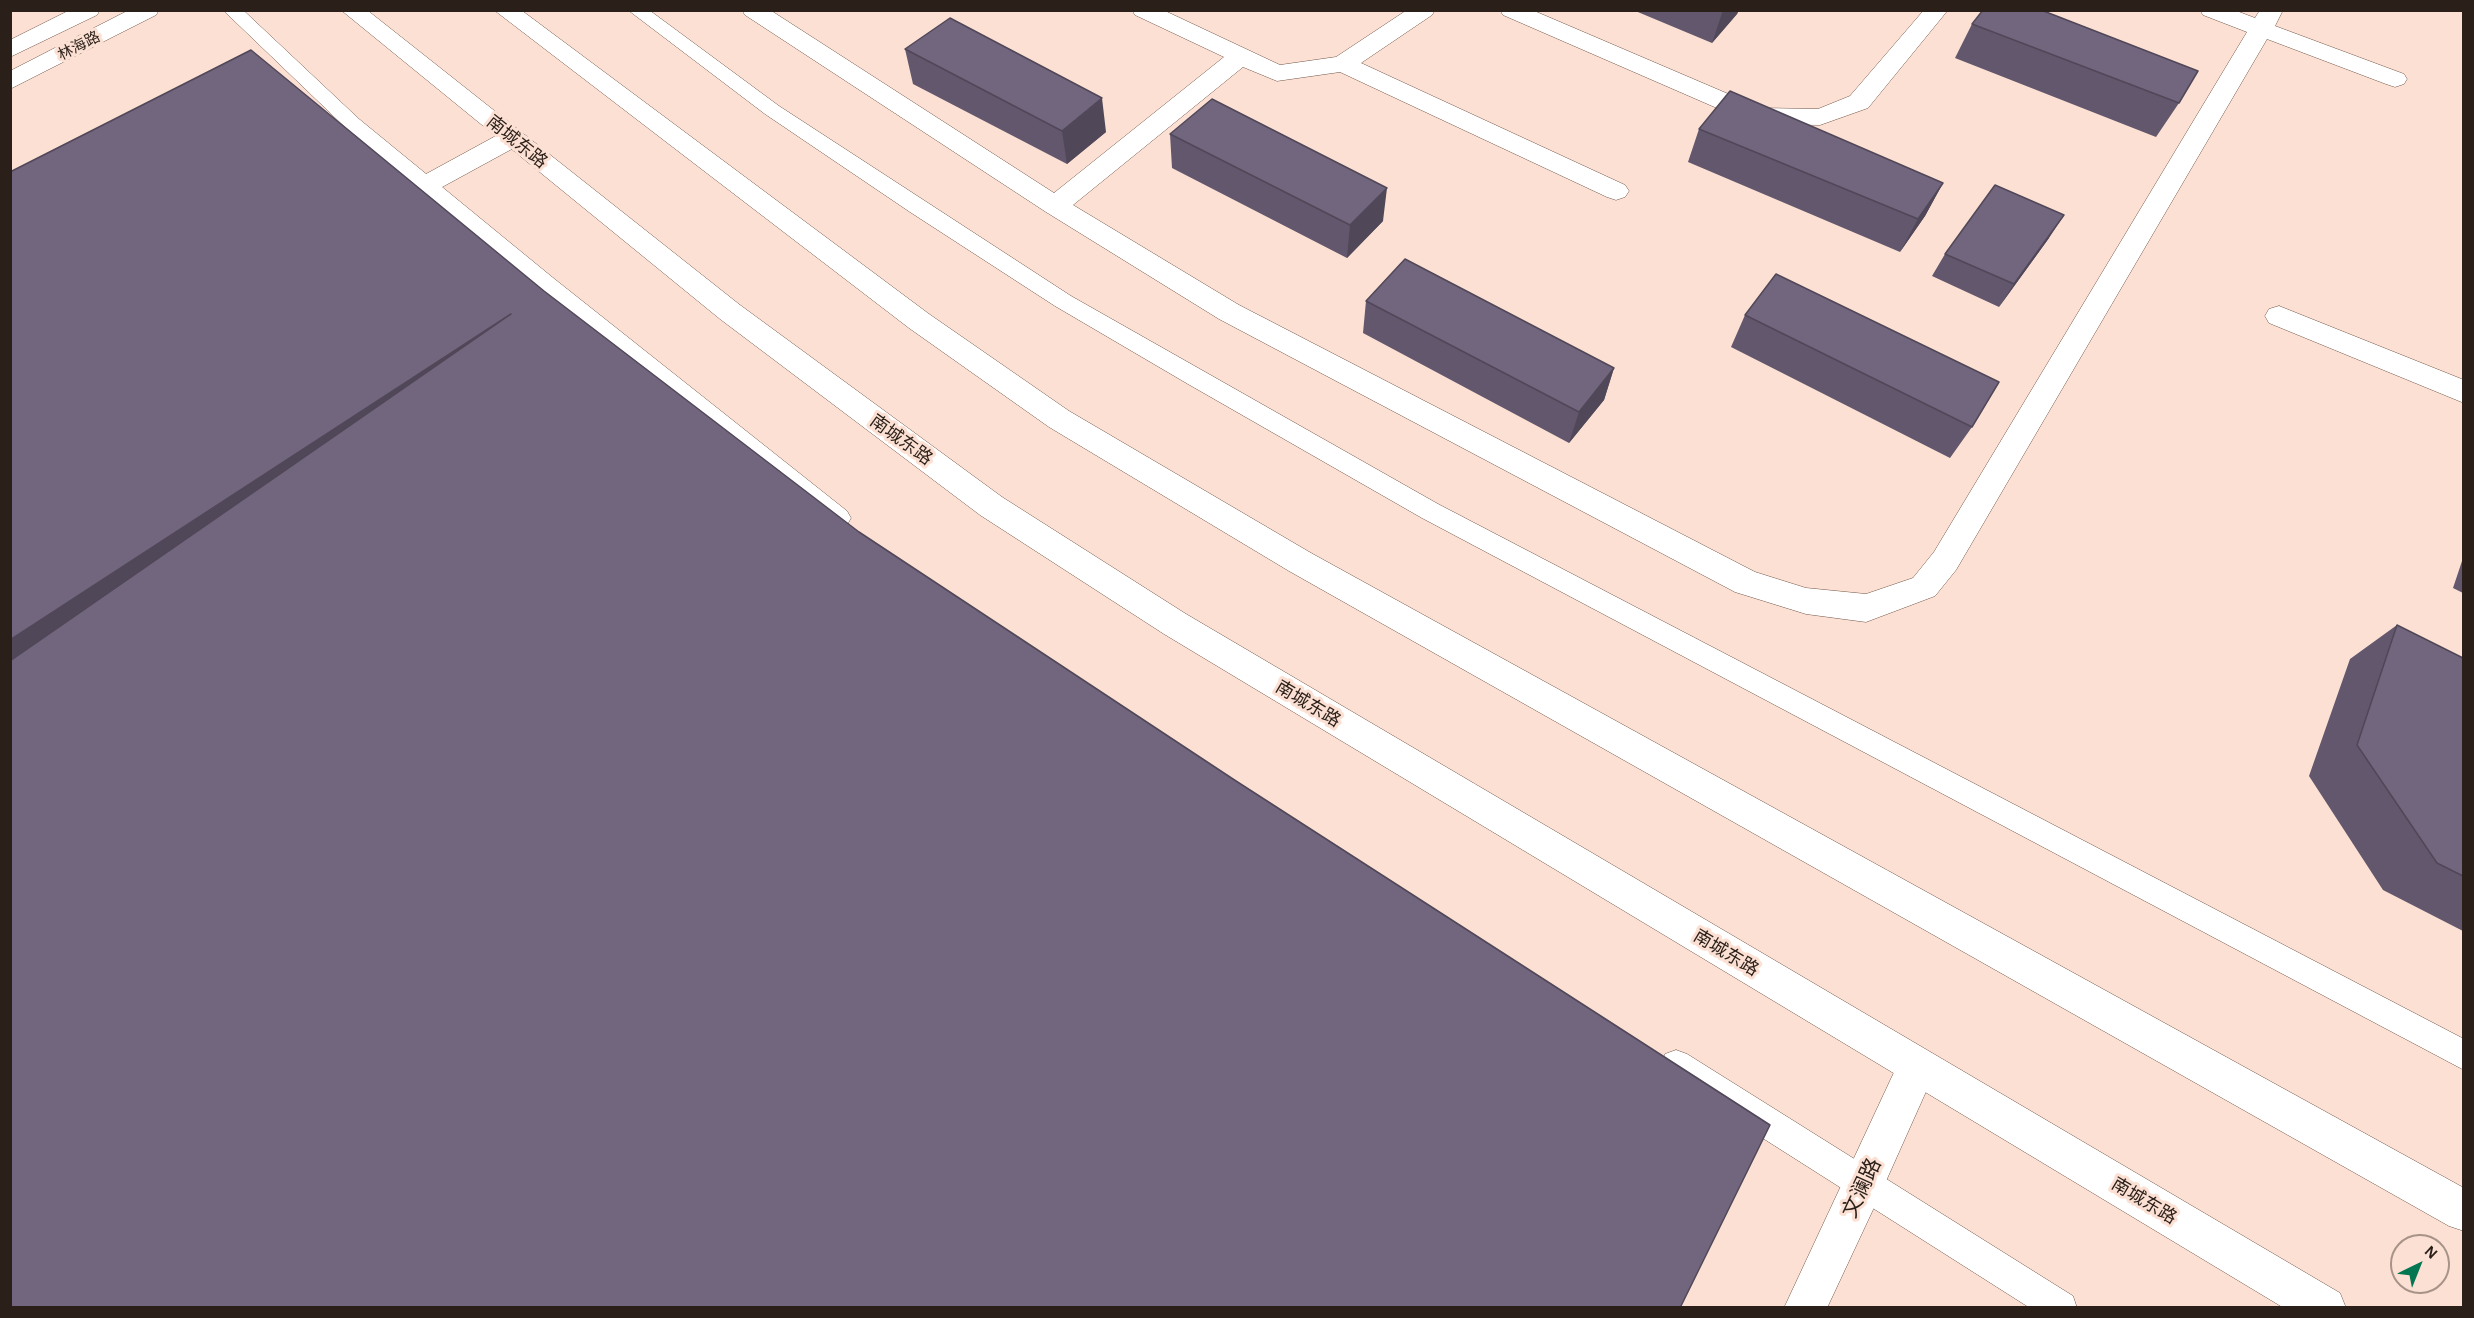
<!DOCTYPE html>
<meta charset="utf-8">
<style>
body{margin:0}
#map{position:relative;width:2474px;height:1318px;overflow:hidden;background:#fbe0d3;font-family:"Alegreya Sans",sans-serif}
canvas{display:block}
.frame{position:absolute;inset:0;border:12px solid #2b1f19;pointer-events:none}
.north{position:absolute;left:2390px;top:1234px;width:60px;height:60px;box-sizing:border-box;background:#fbe0d3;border:2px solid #a89389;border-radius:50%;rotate:43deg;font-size:16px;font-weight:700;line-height:24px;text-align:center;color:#2b1f19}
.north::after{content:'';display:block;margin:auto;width:21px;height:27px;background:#047651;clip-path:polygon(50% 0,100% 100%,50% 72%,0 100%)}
</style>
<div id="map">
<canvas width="2474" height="1318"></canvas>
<div class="frame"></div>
<div class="north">N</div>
</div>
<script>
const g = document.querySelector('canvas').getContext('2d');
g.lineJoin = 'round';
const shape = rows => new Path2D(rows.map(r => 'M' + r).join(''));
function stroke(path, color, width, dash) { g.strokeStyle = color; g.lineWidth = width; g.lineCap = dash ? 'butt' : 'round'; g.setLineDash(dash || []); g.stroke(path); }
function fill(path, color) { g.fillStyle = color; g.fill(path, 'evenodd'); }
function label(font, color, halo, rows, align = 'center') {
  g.font = font + ' "Alegreya Sans","Noto Sans SC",sans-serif'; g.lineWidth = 6; g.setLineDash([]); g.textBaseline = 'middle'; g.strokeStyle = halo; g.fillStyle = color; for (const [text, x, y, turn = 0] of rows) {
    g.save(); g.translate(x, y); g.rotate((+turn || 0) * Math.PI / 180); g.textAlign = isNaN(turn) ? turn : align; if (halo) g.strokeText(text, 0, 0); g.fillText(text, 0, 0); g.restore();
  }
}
const service = shape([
 [223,10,243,10,359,119,552,277,847,511,851,518,847,525,839,528,831,525,538,287,345,127,223,10],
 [628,10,649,10,779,106,1071,296,1438,504,2464,1039,2464,1070,1422,518,1188,384,1055,306,910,212,765,114,628,10],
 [1676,1050,1687,1054,2073,1296,2077,1308,2030,1308,1665,1076,1661,1065,1665,1054,1676,1050]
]);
const minor = shape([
 [742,10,770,10,1054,193,1224,57,1135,15,1132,10,1163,10,1280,65,1336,57,1407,10,1435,10,1432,15,1361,63,1625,185,1629,191,1625,197,1616,200,1607,197,1340,72,1277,81,1243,67,1073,205,1239,305,1755,572,1806,588,1866,594,1913,578,1934,552,2247,32,2203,15,2200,10,2234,10,2255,18,2260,10,2283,10,2275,26,2404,74,2407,79,2404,84,2395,87,2386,84,2267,39,1956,570,1935,596,1866,622,1806,614,1735,592,1219,319,1046,212,745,15,742,10],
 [1500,10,1532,10,1761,108,1818,109,1850,96,1924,10,1948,10,1868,108,1820,125,1758,124,1749,122,1503,15,1500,10],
 [512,130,521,132,525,138,521,144,389,216,380,219,371,216,367,210,371,204,503,132,512,130],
 [2279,306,2464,380,2464,403,2269,323,2265,316,2269,309,2279,306],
 [1917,1047,1931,1053,1937,1067,1878,1199,1827,1308,1784,1308,1903,1053,1917,1047]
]);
const primary = shape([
 [70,10,100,10,97,15,10,57,10,40,70,10],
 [129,10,159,10,156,15,10,89,10,71,129,10],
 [341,10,367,10,740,305,1002,497,1186,614,2340,1293,2346,1308,2284,1308,1164,634,980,515,720,319,341,10],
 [494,10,521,10,929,314,1069,411,1311,553,2464,1188,2464,1231,2449,1226,1289,571,1049,427,909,328,494,10]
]);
stroke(service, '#735749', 1);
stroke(minor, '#735749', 1);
stroke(primary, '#735749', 1);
fill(service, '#fff');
fill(minor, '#fff');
fill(primary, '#fff');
fill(shape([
 [1633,10,1739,10,1737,14,1712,43],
 [1972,24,2179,103,2156,137,1955,58],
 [905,49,1106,132,1067,164,913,84],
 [1699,129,1943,183,1925,216,1900,252,1688,162],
 [1170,134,1383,221,1347,258,1172,168],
 [2049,238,1999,307,1932,276,1945,254],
 [1366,301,1614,368,1604,400,1569,443,1363,333],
 [1745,315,1972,427,1950,458,1731,347],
 [2463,558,2463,593,2453,588],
 [2397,625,2463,658,2463,931,2383,890,2309,776,2350,659]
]), '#62576c');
fill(shape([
 [1723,10,1739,10,1737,14,1712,43],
 [1102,98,1106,132,1067,164,1062,131],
 [1943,183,1925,216,1900,252,1918,219],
 [1387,188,1383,221,1347,258,1350,225],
 [2064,215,2049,238,1999,307,2014,284],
 [511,314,10,707,10,640],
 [1614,368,1604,400,1569,443,1579,412]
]), '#504758');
const building = shape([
 [1983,10,2041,10,2198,71,2179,103,1972,24,1983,10],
 [950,18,1102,98,1062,131,905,49,950,18],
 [251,50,544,291,859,532,1236,781,1770,1125,1680,1308,10,1308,10,661,511,314,10,640,10,172,251,50],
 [1730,91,1943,183,1918,219,1699,129,1730,91],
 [1212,99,1387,188,1350,225,1170,134,1212,99],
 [1995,185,2064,215,2014,284,1945,254,1995,185],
 [1405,259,1614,368,1579,412,1366,301,1405,259],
 [1776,274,1999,382,1972,427,1745,315,1776,274],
 [2397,625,2463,658,2463,876,2437,863,2357,745,2397,625]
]);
fill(building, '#72657e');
stroke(building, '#504758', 1.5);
label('15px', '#2b1f19', '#fbe0d3', [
 ["林海路",79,46,-27]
]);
label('18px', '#2b1f19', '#fbe0d3', [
 ["南城东路",517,142,39],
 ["南城东路",901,440,36],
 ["南城东路",1308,704,31],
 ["南城东路",1726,953,31],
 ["南城东路",2144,1201,31]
]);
label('21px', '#2b1f19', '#fbe0d3', [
 ["文澜路",1862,1188,-65]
]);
</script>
